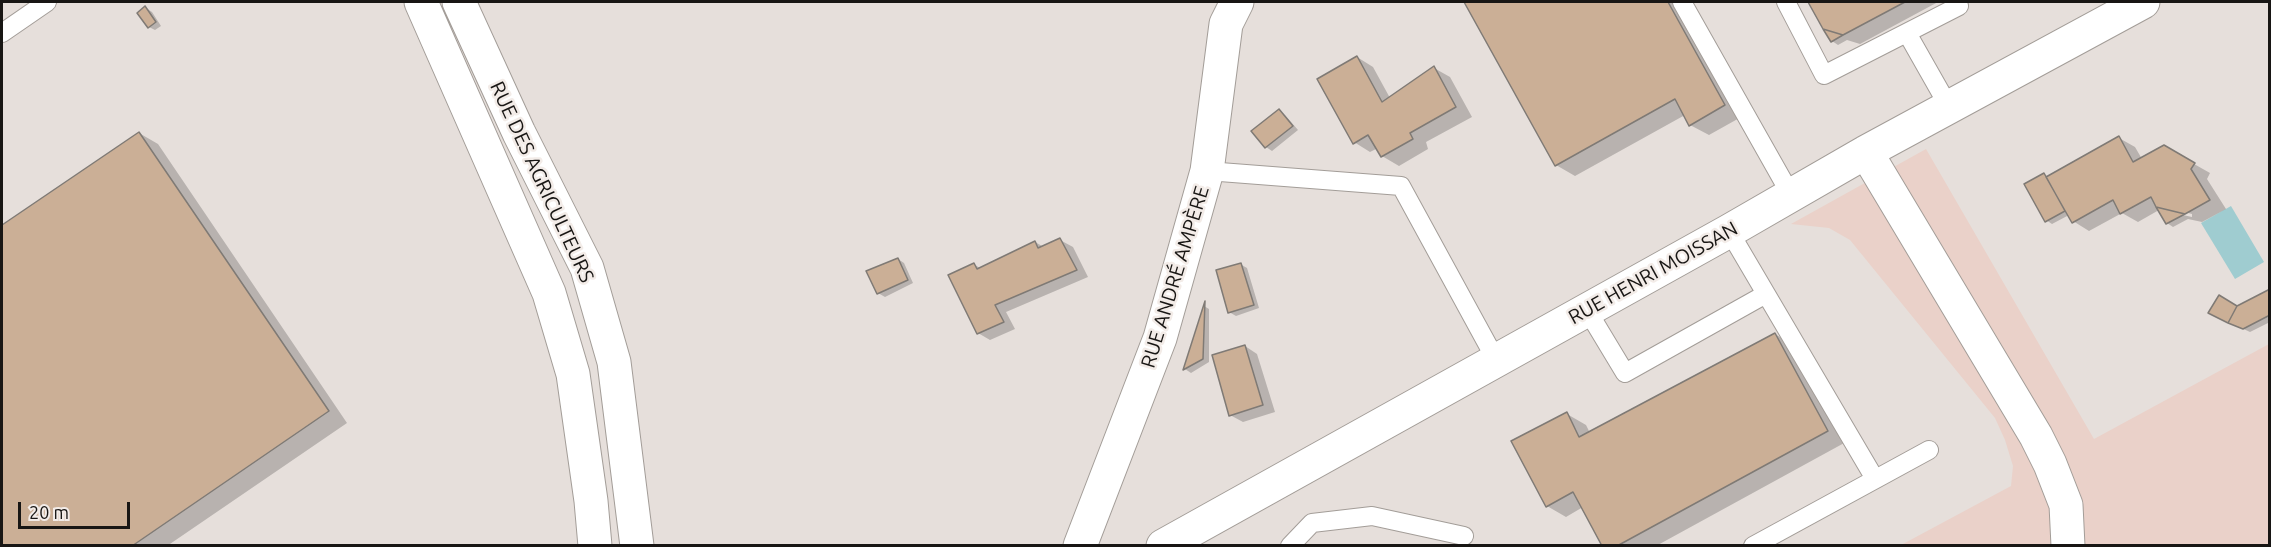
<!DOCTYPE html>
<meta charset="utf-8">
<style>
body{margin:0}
#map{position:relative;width:2271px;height:547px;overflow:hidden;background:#e6dfdb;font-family:Ubuntu,sans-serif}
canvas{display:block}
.frame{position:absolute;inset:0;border:3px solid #181614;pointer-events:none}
.scale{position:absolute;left:18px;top:502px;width:112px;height:27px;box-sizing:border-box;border:3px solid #181614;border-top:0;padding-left:8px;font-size:18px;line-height:21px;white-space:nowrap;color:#181614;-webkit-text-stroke:4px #f3ece8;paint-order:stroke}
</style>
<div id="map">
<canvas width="2271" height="547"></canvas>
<div class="frame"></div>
<div class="scale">20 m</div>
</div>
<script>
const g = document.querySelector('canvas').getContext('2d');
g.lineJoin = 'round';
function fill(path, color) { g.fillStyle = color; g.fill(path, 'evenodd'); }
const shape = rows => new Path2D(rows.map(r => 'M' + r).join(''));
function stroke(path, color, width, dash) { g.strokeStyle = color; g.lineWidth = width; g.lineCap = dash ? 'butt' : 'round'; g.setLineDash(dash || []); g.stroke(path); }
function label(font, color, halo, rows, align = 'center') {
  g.font = font + ' Ubuntu,sans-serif'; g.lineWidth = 5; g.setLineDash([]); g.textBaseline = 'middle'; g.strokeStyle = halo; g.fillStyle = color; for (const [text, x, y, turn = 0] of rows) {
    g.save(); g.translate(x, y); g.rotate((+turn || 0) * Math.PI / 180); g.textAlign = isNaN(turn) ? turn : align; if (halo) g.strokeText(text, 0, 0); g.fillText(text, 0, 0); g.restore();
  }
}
fill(shape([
 [1926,149,2094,439,2269,344,2269,545,1901,545,2011,486,2013,466,2005,440,1995,418,1850,240,1829,228,1791,224]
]), '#ead1c9');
fill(shape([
 [2231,206,2264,262,2235,279,2201,223]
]), '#9fccd0');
fill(shape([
 [1465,2,1679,2,1743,116,1709,135,1690,125,1685,115,1575,176,1556,165],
 [1810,2,1938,2,1860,44,1847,40,1838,45,1832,41],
 [146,8,152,12,161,26,155,30,149,27],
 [1357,57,1373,67,1390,98,1434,68,1450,77,1472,117,1426,142,1428,149,1399,166,1382,156,1378,148,1370,152,1354,142],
 [1279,111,1285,115,1298,130,1272,151,1266,147],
 [139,133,158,144,347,423,167,546,2,546,2,227],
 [2119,138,2135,147,2142,159,2164,147,2210,173,2207,179,2226,209,2202,222,2188,219,2173,227,2167,223,2159,210,2138,222,2122,213,2089,231,2073,221,2069,215,2052,224,2046,220,2044,175,2048,177],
 [2169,208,2192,214,2192,217,2169,212],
 [1060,240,1073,247,1088,277,1006,312,1015,329,990,340,978,333,974,264,981,269,1035,242,1044,247],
 [898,259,904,263,913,283,885,297,878,293],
 [1240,264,1247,268,1259,308,1236,316,1229,312],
 [2270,291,2270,322,2250,332,2216,316,2238,308],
 [1204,306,1209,309,1209,362,1191,373,1185,369],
 [1775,334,1793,345,1846,442,1656,546,1604,546,1583,507,1566,517,1547,506,1567,414,1586,425,1590,433],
 [1245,346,1257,354,1275,412,1243,422,1230,415]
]), '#0003');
const building = shape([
 [1464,2,1668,2,1725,105,1689,126,1675,99,1555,166,1464,2],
 [1808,2,1905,2,1843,35,1823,29,1808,2],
 [145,6,156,22,148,28,137,13,145,6],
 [1823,29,1843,35,1831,42,1823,29],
 [1357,56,1382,102,1434,66,1456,107,1410,133,1413,139,1381,157,1368,135,1353,144,1317,79,1357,56],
 [1279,109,1293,126,1265,148,1251,131,1279,109],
 [139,132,329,411,132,546,2,546,2,225,139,132],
 [2119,136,2133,162,2164,145,2195,163,2191,169,2210,200,2185,214,2156,207,2151,197,2120,214,2113,200,2072,223,2046,177,2119,136],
 [2044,173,2065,211,2045,222,2024,184,2044,173],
 [2156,207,2185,214,2166,224,2156,207],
 [1060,238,1077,270,995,305,1004,322,977,334,948,275,974,263,977,269,1035,241,1038,248,1060,238],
 [898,258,908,280,877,294,866,271,898,258],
 [1241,263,1254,305,1228,313,1216,270,1241,263],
 [2270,289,2270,315,2243,329,2228,323,2237,306,2270,289],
 [2219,295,2237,306,2228,323,2208,313,2219,295],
 [1205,301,1203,359,1183,370,1205,301],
 [1775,333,1828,431,1617,546,1602,546,1573,492,1546,507,1511,441,1567,412,1579,437,1775,333],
 [1245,345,1263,405,1229,416,1212,355,1245,345]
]);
fill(building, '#cbaf96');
stroke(building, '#7f7a75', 1.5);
const lane = shape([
 [1682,2,1791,195],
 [1786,2,1824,75,1959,6],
 [2,33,47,2],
 [1907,33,1949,107],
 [1207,171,1401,186,1496,360],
 [1729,231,1875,479],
 [1587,310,1625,373,1766,294],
 [1290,546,1312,523,1372,516,1464,536],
 [1753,546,1929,450]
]);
const street = shape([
 [1866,152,2036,436,2050,464,2066,505,2068,546],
 [1080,546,1160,338,1207,171,1226,24,1237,2],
 [1163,546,1729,231,1866,152,2143,2]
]);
const secondary = shape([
 [421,2,549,293,573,374,591,501,595,546],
 [459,2,519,133,587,268,614,362,637,546]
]);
stroke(lane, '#a39d98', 20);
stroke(street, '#a39d98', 35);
stroke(secondary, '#a39d98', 35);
stroke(lane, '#fff', 18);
stroke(street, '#fff', 33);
stroke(secondary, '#fff', 33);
label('20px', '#181614', '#f3ece8', [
 ["RUE DES AGRICULTEURS",542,182,65],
 ["RUE HENRI MOISSAN",1653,273,-29],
 ["RUE ANDRÉ AMPÈRE",1175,277,-73]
]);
</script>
